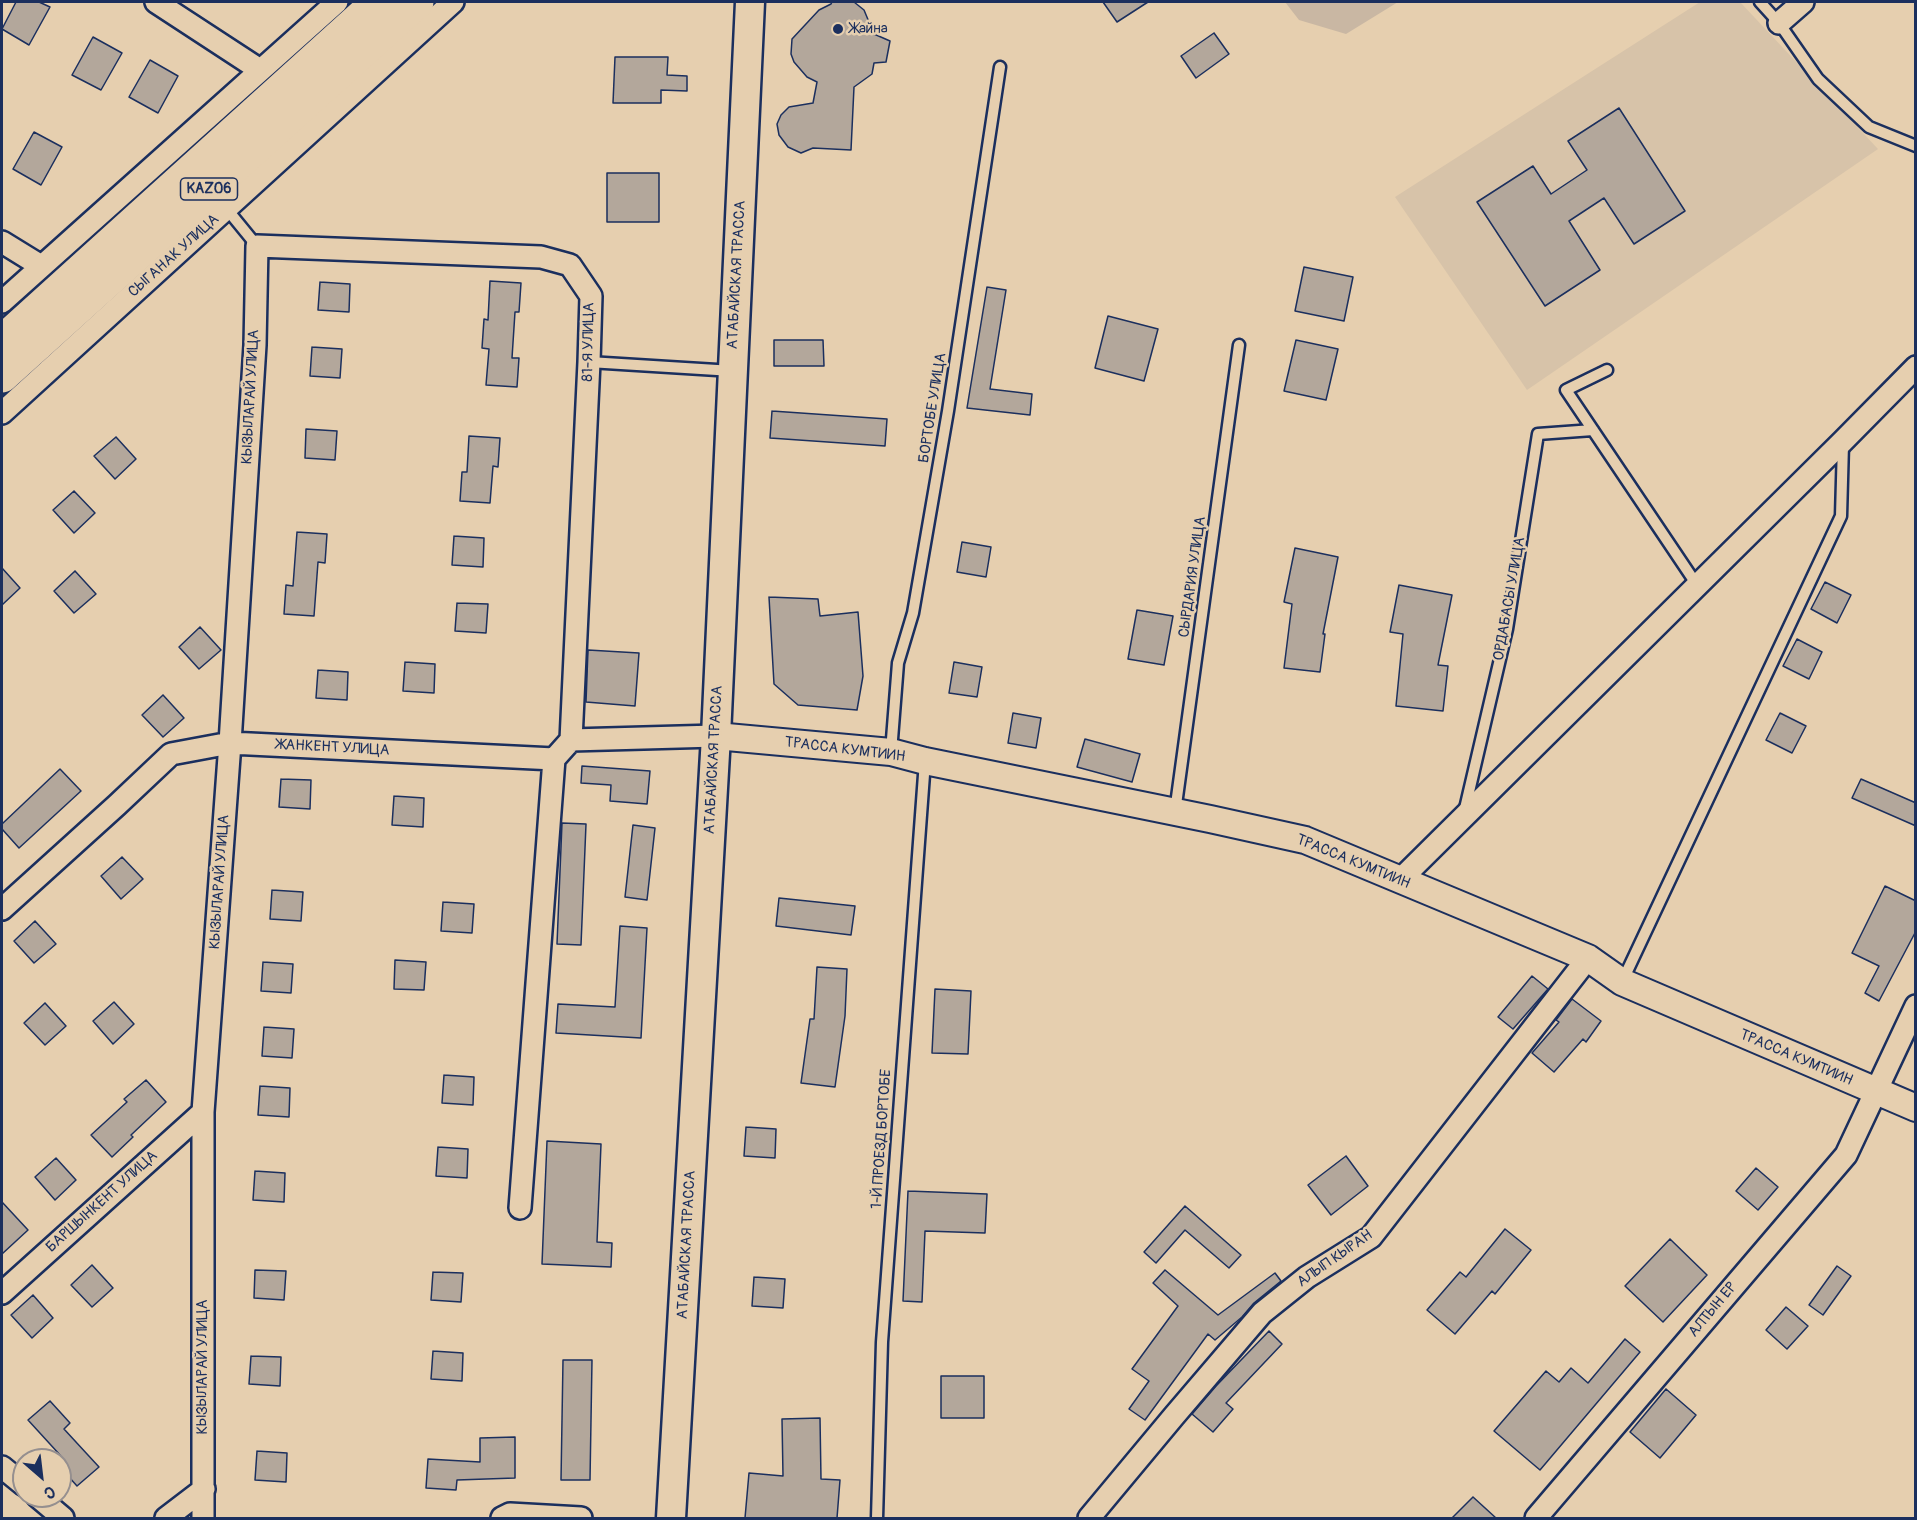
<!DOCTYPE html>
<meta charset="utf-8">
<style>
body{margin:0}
#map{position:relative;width:1917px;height:1520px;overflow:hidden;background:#e6cfaf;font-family:Pangolin,sans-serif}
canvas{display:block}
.frame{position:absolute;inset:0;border:3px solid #1b2f5e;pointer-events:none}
.north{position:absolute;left:12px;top:1448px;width:60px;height:60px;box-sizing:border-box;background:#e6cfaf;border:2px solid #958f8f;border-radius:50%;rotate:152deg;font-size:16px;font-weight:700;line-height:24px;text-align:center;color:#1b2f5e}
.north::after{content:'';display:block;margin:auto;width:21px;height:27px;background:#1b2f5e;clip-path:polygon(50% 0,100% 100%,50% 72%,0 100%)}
</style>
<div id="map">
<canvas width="1917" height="1520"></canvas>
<div class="frame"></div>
<div class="north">С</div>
</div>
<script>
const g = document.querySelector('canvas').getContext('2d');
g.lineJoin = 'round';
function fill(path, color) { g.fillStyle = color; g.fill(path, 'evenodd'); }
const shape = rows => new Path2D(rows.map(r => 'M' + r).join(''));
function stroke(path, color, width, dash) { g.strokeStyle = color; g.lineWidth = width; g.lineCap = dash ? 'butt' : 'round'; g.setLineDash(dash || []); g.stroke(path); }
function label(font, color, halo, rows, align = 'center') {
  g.font = font + ' Pangolin,sans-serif'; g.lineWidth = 5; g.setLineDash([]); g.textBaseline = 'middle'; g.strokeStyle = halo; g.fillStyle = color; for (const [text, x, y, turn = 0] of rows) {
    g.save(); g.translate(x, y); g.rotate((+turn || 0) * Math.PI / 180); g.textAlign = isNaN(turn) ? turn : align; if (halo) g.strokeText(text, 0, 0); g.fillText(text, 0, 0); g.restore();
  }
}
fill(shape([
 [1700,2,1740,2,1878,149,1527,390,1395,197]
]), '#d7c3a9');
fill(shape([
 [1285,2,1398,2,1346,34,1299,20]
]), '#c9b7a3');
const building = shape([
 [16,2,39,2,50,7,29,45,2,29,16,2],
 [832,2,854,2,864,10,874,34,890,41,886,62,874,63,872,74,854,87,851,150,813,148,801,153,788,147,779,135,777,124,781,115,789,107,813,103,817,82,807,77,794,62,791,54,792,39,819,10,831,4,832,2],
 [1103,2,1148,2,1117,22,1103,2],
 [1214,33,1229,54,1196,78,1181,56,1214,33],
 [93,37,122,53,101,90,72,75,93,37],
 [615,57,668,57,667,75,687,76,687,91,661,90,661,103,613,103,615,57],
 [150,60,178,76,158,113,129,97,150,60],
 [1619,108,1685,211,1634,244,1604,198,1569,221,1600,270,1545,306,1477,202,1533,166,1551,194,1587,170,1568,141,1619,108],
 [34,132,62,147,41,185,13,169,34,132],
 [607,173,659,173,659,222,607,222,607,173],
 [1304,267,1353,277,1344,321,1295,311,1304,267],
 [490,281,521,283,519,312,515,312,512,358,519,358,517,387,486,385,489,349,482,348,484,319,488,320,490,281],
 [320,282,350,284,349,312,318,310,320,282],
 [987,287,1006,290,990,389,1032,394,1030,415,967,408,987,287],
 [1108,316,1158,329,1144,381,1095,368,1108,316],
 [774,340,823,340,824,366,774,366,774,340],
 [1296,340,1338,349,1326,400,1284,391,1296,340],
 [312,347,342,349,340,378,310,376,312,347],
 [772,411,887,419,885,446,770,438,772,411],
 [306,429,337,431,335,460,305,458,306,429],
 [469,436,500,438,498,467,493,466,490,503,460,501,462,472,467,472,469,436],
 [116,437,136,459,115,479,94,456,116,437],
 [74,491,95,513,74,533,53,510,74,491],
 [297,532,327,534,325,563,318,562,314,616,284,614,286,585,293,586,297,532],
 [454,536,484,538,483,567,452,565,454,536],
 [962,542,991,547,986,577,957,572,962,542],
 [1295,548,1338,557,1323,634,1325,634,1320,672,1284,668,1292,604,1284,602,1295,548],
 [2,568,20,588,2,605,2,568],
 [75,571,96,594,74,613,54,591,75,571],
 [1825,582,1851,595,1837,623,1811,609,1825,582],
 [1399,585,1452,595,1438,665,1448,666,1443,711,1396,706,1403,634,1390,632,1399,585],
 [769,597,818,599,820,616,858,612,863,676,857,710,798,705,774,684,769,597],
 [457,603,488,604,486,633,455,631,457,603],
 [1137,610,1173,616,1164,665,1128,659,1137,610],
 [200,627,221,650,199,669,179,647,200,627],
 [1797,639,1822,652,1809,679,1783,666,1797,639],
 [588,650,639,653,635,706,586,702,588,650],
 [405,662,435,664,434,693,403,691,405,662],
 [954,662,982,667,977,697,949,693,954,662],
 [318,670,348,672,347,700,316,698,318,670],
 [163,695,184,718,163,737,142,715,163,695],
 [1013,713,1041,718,1036,748,1008,743,1013,713],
 [1780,713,1806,726,1792,753,1766,740,1780,713],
 [1085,739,1140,754,1132,782,1077,767,1085,739],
 [582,766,650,771,647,804,610,801,611,785,581,783,582,766],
 [60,769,81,791,19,848,2,829,2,824,60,769],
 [281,779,311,780,310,809,279,807,281,779],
 [1861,779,1916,803,1916,826,1852,798,1861,779],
 [394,796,424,798,423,827,392,825,394,796],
 [562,823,586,824,581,945,557,944,562,823],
 [633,825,655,828,647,900,625,897,633,825],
 [122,857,143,879,121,899,101,876,122,857],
 [1885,886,1916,901,1916,931,1879,1001,1865,993,1879,966,1852,953,1885,886],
 [272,890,303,892,301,921,270,919,272,890],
 [779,898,855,906,851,935,776,926,779,898],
 [443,902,474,904,472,933,441,931,443,902],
 [35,921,56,944,34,963,14,941,35,921],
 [620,926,647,928,641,1038,556,1033,558,1004,615,1007,620,926],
 [395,960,426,962,424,990,394,989,395,960],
 [263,962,293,964,291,993,261,991,263,962],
 [817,967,847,969,845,1016,835,1087,801,1083,810,1019,814,1019,817,967],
 [1532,976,1548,989,1513,1029,1498,1017,1532,976],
 [935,989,971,991,968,1054,932,1053,935,989],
 [1572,999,1601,1021,1586,1042,1583,1039,1554,1072,1532,1053,1559,1022,1556,1020,1572,999],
 [114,1002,134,1024,113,1044,93,1021,114,1002],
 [45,1003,66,1026,45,1045,24,1023,45,1003],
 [264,1027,294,1029,292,1058,262,1056,264,1027],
 [444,1075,474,1077,473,1105,442,1103,444,1075],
 [146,1080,166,1102,131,1135,133,1137,112,1157,91,1135,127,1102,124,1099,146,1080],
 [260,1086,290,1088,289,1117,258,1115,260,1086],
 [746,1127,776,1129,775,1158,744,1156,746,1127],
 [547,1141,601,1144,597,1242,612,1243,611,1267,542,1264,547,1141],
 [438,1147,468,1149,467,1178,436,1176,438,1147],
 [1346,1156,1368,1186,1331,1215,1308,1185,1346,1156],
 [56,1158,76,1180,55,1200,35,1177,56,1158],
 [1756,1168,1778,1187,1758,1210,1736,1191,1756,1168],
 [255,1171,285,1173,284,1202,253,1200,255,1171],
 [908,1191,987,1194,985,1233,925,1231,922,1302,903,1301,908,1191],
 [2,1202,28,1230,2,1254,2,1202],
 [1185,1206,1241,1255,1229,1268,1185,1230,1156,1263,1144,1252,1185,1206],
 [1505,1229,1531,1250,1495,1294,1492,1291,1455,1334,1427,1310,1460,1272,1466,1277,1505,1229],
 [1670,1239,1707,1275,1663,1322,1625,1286,1670,1239],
 [92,1265,113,1288,92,1307,71,1285,92,1265],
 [1837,1266,1851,1276,1823,1315,1809,1305,1837,1266],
 [255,1270,286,1271,284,1300,254,1298,255,1270],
 [1165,1270,1218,1315,1275,1273,1281,1281,1254,1303,1242,1317,1215,1340,1208,1334,1145,1420,1129,1409,1149,1381,1132,1369,1178,1306,1153,1283,1165,1270],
 [433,1272,463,1273,461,1302,431,1300,433,1272],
 [754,1277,785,1279,783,1308,752,1306,754,1277],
 [33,1295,53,1318,32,1338,11,1315,33,1295],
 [1786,1307,1808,1326,1787,1349,1766,1330,1786,1307],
 [1269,1331,1282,1344,1226,1403,1233,1409,1213,1432,1192,1414,1216,1386,1269,1331],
 [1625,1339,1640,1352,1540,1470,1494,1431,1546,1371,1559,1382,1571,1368,1588,1383,1625,1339],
 [433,1351,463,1353,462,1381,431,1379,433,1351],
 [251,1356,281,1357,280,1386,249,1384,251,1356],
 [563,1360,592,1360,590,1480,561,1480,563,1360],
 [941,1376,984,1376,984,1418,941,1418,941,1376],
 [1666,1389,1696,1415,1660,1458,1630,1432,1666,1389],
 [50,1401,70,1423,64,1429,99,1467,77,1486,60,1467,60,1455,28,1420,50,1401],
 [820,1418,821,1479,840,1480,837,1518,745,1518,749,1473,783,1476,782,1419,820,1418],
 [515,1437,515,1478,457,1480,456,1490,426,1488,428,1459,480,1462,480,1438,515,1437],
 [257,1451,287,1453,286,1482,255,1480,257,1451],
 [1473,1497,1496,1518,1452,1518,1473,1497]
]);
fill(building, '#b3a79b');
stroke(building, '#1b2f5e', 1.5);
const service = shape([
 [1760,2,1779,23,1818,79,1869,127,1916,146],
 [226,208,257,246],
 [589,362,733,371],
 [1607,370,1566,390,1697,585],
 [891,752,898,663,913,613,948,411,1000,67],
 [1175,812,1239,345],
 [1464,813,1507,629,1538,434,1593,430],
 [1622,982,1841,516,1843,444],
 [877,1518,882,1342,925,761]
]);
const minor = shape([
 [156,2,260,70],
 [1779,23,1803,2],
 [2,242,41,266],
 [2,302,337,2],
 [2,413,453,2],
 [1400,880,1843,441,1916,367],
 [2,909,117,805,171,754,230,743,554,759,571,740,716,736],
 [520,1208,554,759],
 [2,1293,203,1112],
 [2,1467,24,1485],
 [37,1496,63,1518],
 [166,1518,204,1489],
 [203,1518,203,1112,230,743,255,345,257,246,541,257,570,265,591,296,589,362,571,740],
 [502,1518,510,1514,581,1518],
 [1089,1518,1174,1416,1262,1313,1307,1277,1371,1237,1588,958],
 [1536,1518,1846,1155,1916,1006]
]);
const tertiary = shape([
 [716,736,891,752,925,761,1210,819,1305,840,1588,958,1622,982,1916,1108]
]);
const secondary = shape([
 [671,1518,716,736,750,2]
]);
const trunk = shape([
 [2,342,378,2],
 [2,376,417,2]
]);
stroke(service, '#1b2f5e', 15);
stroke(minor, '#1b2f5e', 26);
stroke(tertiary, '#1b2f5e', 30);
stroke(secondary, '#1b2f5e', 33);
stroke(trunk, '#1b2f5e', 38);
stroke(service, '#e6cfaf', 10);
stroke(minor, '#e6cfaf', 21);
stroke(tertiary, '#e6cfaf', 26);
stroke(secondary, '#e6cfaf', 28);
stroke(trunk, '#e6cfaf', 33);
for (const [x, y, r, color] of [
 [838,29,6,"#1b2f5e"]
]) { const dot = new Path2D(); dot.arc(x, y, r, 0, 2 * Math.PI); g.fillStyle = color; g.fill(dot); stroke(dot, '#e6cfaf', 2); }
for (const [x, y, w] of [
 [209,189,57]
]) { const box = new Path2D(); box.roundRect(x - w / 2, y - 11, w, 22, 4.5); g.fillStyle = '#e6cfaf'; g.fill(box); stroke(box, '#1b2f5e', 1.5); }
label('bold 14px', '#1b2f5e', null, [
 ["KАZ06",209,189]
]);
label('15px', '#1b2f5e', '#e6cfaf', [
 ["Жайна",850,29]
], 'left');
label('15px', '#1b2f5e', '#e6cfaf', [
 ["СЫГАНАК УЛИЦА",174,256,-42],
 ["АТАБАЙСКАЯ ТРАССА",737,275,-87],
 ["81-Я УЛИЦА",589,342,-89],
 ["КЫЗЫЛАРАЙ УЛИЦА",251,397,-87],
 ["БОРТОБЕ УЛИЦА",933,408,-81],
 ["СЫРДАРИЯ УЛИЦА",1193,577,-82],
 ["ОРДАБАСЫ УЛИЦА",1510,599,-80],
 ["ЖАНКЕНТ УЛИЦА",333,748,3],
 ["ТРАССА КУМТИИН",845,750,7],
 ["АТАБАЙСКАЯ ТРАССА",714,760,-87],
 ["ТРАССА КУМТИИН",1353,862,22],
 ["КЫЗЫЛАРАЙ УЛИЦА",220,882,-86],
 ["ТРАССА КУМТИИН",1796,1058,23],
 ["1-Й ПРОЕЗД БОРТОБЕ",882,1139,-86],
 ["БАРШЫНКЕНТ УЛИЦА",102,1202,-42],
 ["АТАБАЙСКАЯ ТРАССА",687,1245,-87],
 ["АЛЫП КЫРАН",1335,1259,-35],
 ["АЛТЫН ЕР",1713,1310,-50],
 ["КЫЗЫЛАРАЙ УЛИЦА",203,1367,-90]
]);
</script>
